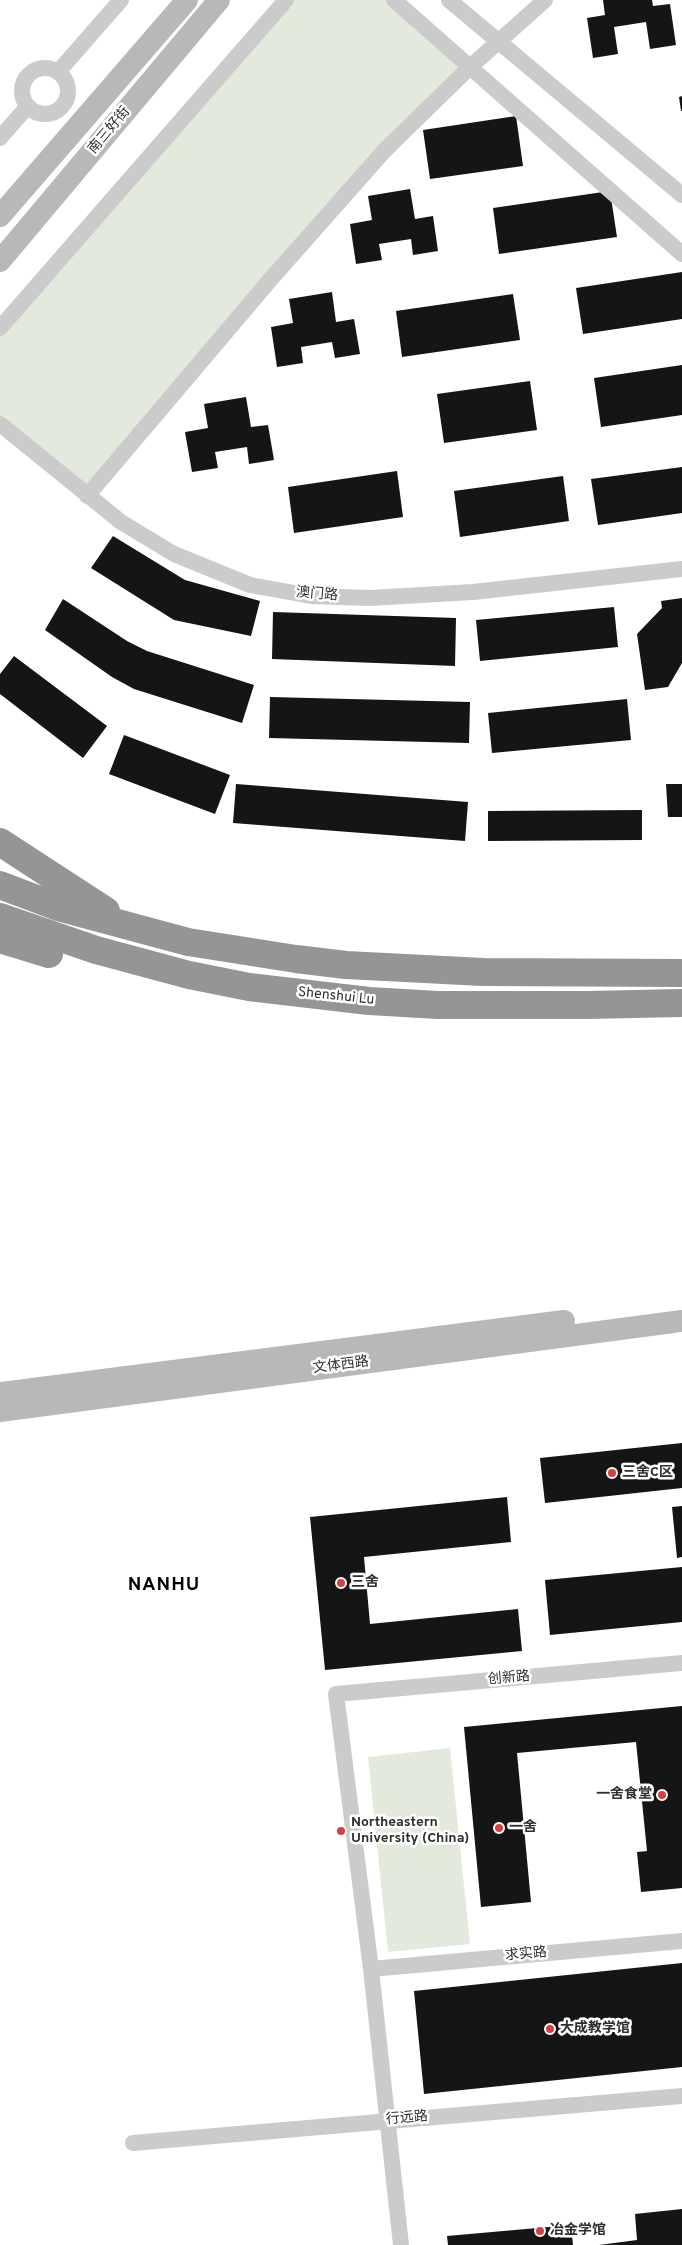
<!DOCTYPE html>
<meta charset="utf-8">
<style>
body{margin:0}
canvas{display:block;background:#fff}
</style>
<canvas width="682" height="2245"></canvas>
<script>
const g = document.querySelector('canvas').getContext('2d');
g.lineJoin = 'round';
function fill(path, color) { g.fillStyle = color; g.fill(path, 'evenodd'); }
const shape = rows => new Path2D(rows.map(r => 'M' + r).join(''));
function stroke(path, color, width, dash) { g.strokeStyle = color; g.lineWidth = width; g.lineCap = dash ? 'butt' : 'round'; g.setLineDash(dash || []); g.stroke(path); }
function label(font, color, halo, rows, align = 'center') {
  g.font = font + ' Overpass,"Noto Sans SC",sans-serif'; g.lineWidth = 5; g.setLineDash([]); g.textBaseline = 'middle'; g.strokeStyle = halo; g.fillStyle = color; for (const [text, x, y, turn = 0] of rows) {
    g.save(); g.translate(x, y); g.rotate((+turn || 0) * Math.PI / 180); g.textAlign = isNaN(turn) ? turn : align; if (halo) g.strokeText(text, 0, 0); g.fillText(text, 0, 0); g.restore();
  }
}
fill(shape([
 [286,0,394,0,469,68,87,496,0,424,0,328],
 [450,1748,470,1944,388,1952,368,1757]
]), '#e3eadd');
fill(shape([
 [603,0,652,0,653,6,670,4,676,45,650,49,646,22,614,27,618,54,593,58,587,18,605,15],
 [682,96,682,111,681,111,679,97],
 [516,116,523,166,430,179,423,130],
 [410,189,415,219,433,216,438,251,413,255,411,239,379,244,382,260,356,264,350,224,372,220,368,196],
 [610,191,617,237,499,254,493,208],
 [682,272,682,319,583,334,576,288],
 [332,292,336,322,354,319,360,354,335,358,332,342,301,347,303,363,277,367,271,327,293,323,289,299],
 [513,294,520,340,402,357,396,311],
 [682,365,682,415,601,427,594,378],
 [530,381,537,430,444,443,437,394],
 [246,397,251,427,268,425,274,460,249,464,247,447,215,452,218,468,192,472,185,432,208,428,204,404],
 [682,467,682,513,598,525,591,479],
 [397,471,403,517,294,533,288,487],
 [563,476,569,521,460,537,454,491],
 [113,536,185,580,260,601,251,636,174,620,91,568],
 [682,598,682,663,668,687,645,690,637,634,662,608,661,601],
 [63,599,127,641,147,651,254,685,242,723,134,689,112,677,45,630],
 [614,607,618,647,480,661,476,620],
 [273,612,456,618,455,666,272,659],
 [14,656,107,726,83,758,0,694,0,674],
 [270,697,470,702,469,743,269,738],
 [627,699,631,740,492,753,488,713],
 [124,735,230,775,215,814,109,774],
 [236,784,468,802,465,841,233,823],
 [666,784,682,784,682,817,668,817],
 [642,810,642,840,488,841,488,811],
 [682,1443,682,1488,545,1503,540,1458],
 [507,1497,511,1542,364,1557,370,1624,518,1609,522,1651,325,1670,310,1517],
 [682,1506,682,1557,677,1558,672,1507],
 [682,1567,682,1622,550,1635,545,1580],
 [682,1706,682,1888,641,1892,637,1852,647,1851,636,1742,517,1753,531,1902,481,1907,464,1727],
 [682,1963,682,2067,424,2094,414,1991],
 [682,2209,682,2245,599,2245,637,2240,635,2214],
 [571,2225,573,2245,448,2245,447,2236]
]), '#151515');
stroke(shape([
 [394,0,682,254],
 [449,0,682,195],
 '22 91a23 23 0 1 1 46 0a23 23 0 1 1-46 0Z',
 [58,72,121,0],
 [0,138,28,106],
 [0,328,286,0],
 [0,424,121,522,174,554,250,585,311,596,370,598,473,592,682,569],
 [87,496,270,280,384,151,469,68,545,0],
 [371,1969,682,1941],
 [133,2143,682,2096],
 [401,2245,371,1969,336,1694,682,1663]
]), '#cbcbcb', 16);
stroke(shape([
 [0,216,187,0],
 [0,261,219,0],
 [0,1393,564,1321],
 [0,1411,682,1321]
]), '#b8b8b8', 22);
stroke(shape([
 [0,842,106,911],
 [0,885,58,907,188,942,296,959,346,965,483,972,682,973],
 [0,917,96,950,189,975,249,987,369,1001,438,1005,587,1005,682,1003],
 [0,939,49,954]
]), '#959595', 28);
for (const [x, y, r, color] of [
 [612,1473,5,"#d34242"],
 [341,1583,5,"#d34242"],
 [662,1795,5,"#d34242"],
 [499,1828,5,"#d34242"],
 [341,1831,5,"#d34242"],
 [550,2029,5,"#d34242"],
 [540,2231,5,"#d34242"]
]) { const dot = new Path2D(); dot.arc(x, y, r, 0, 2 * Math.PI); g.fillStyle = color; g.fill(dot); stroke(dot, '#fff', 2); }
label('14px', '#2e2e2e', '#fff', [
 ["南三好街",110,131,-50],
 ["澳门路",317,595,5],
 ["Shenshui Lu",336,997,6],
 ["文体西路",341,1366,-7],
 ["创新路",509,1679,-5],
 ["求实路",526,1955,-5],
 ["行远路",407,2119,-5]
]);
label('bold 14px', '#2e2e2e', '#fff', [
 ["三舍C区",622,1473],
 ["三舍",351,1583],
 ["一舍食堂",652,1795,"right"],
 ["Northeastern",351,1823],
 ["University (China)",351,1839],
 ["一舍",509,1828],
 ["大成教学馆",560,2029],
 ["冶金学馆",550,2231]
], 'left');
g.letterSpacing = '1px';
label('bold 19px', '#000', '#fff', [
 ["NANHU",164,1586]
]);
g.letterSpacing = '0px';
</script>
